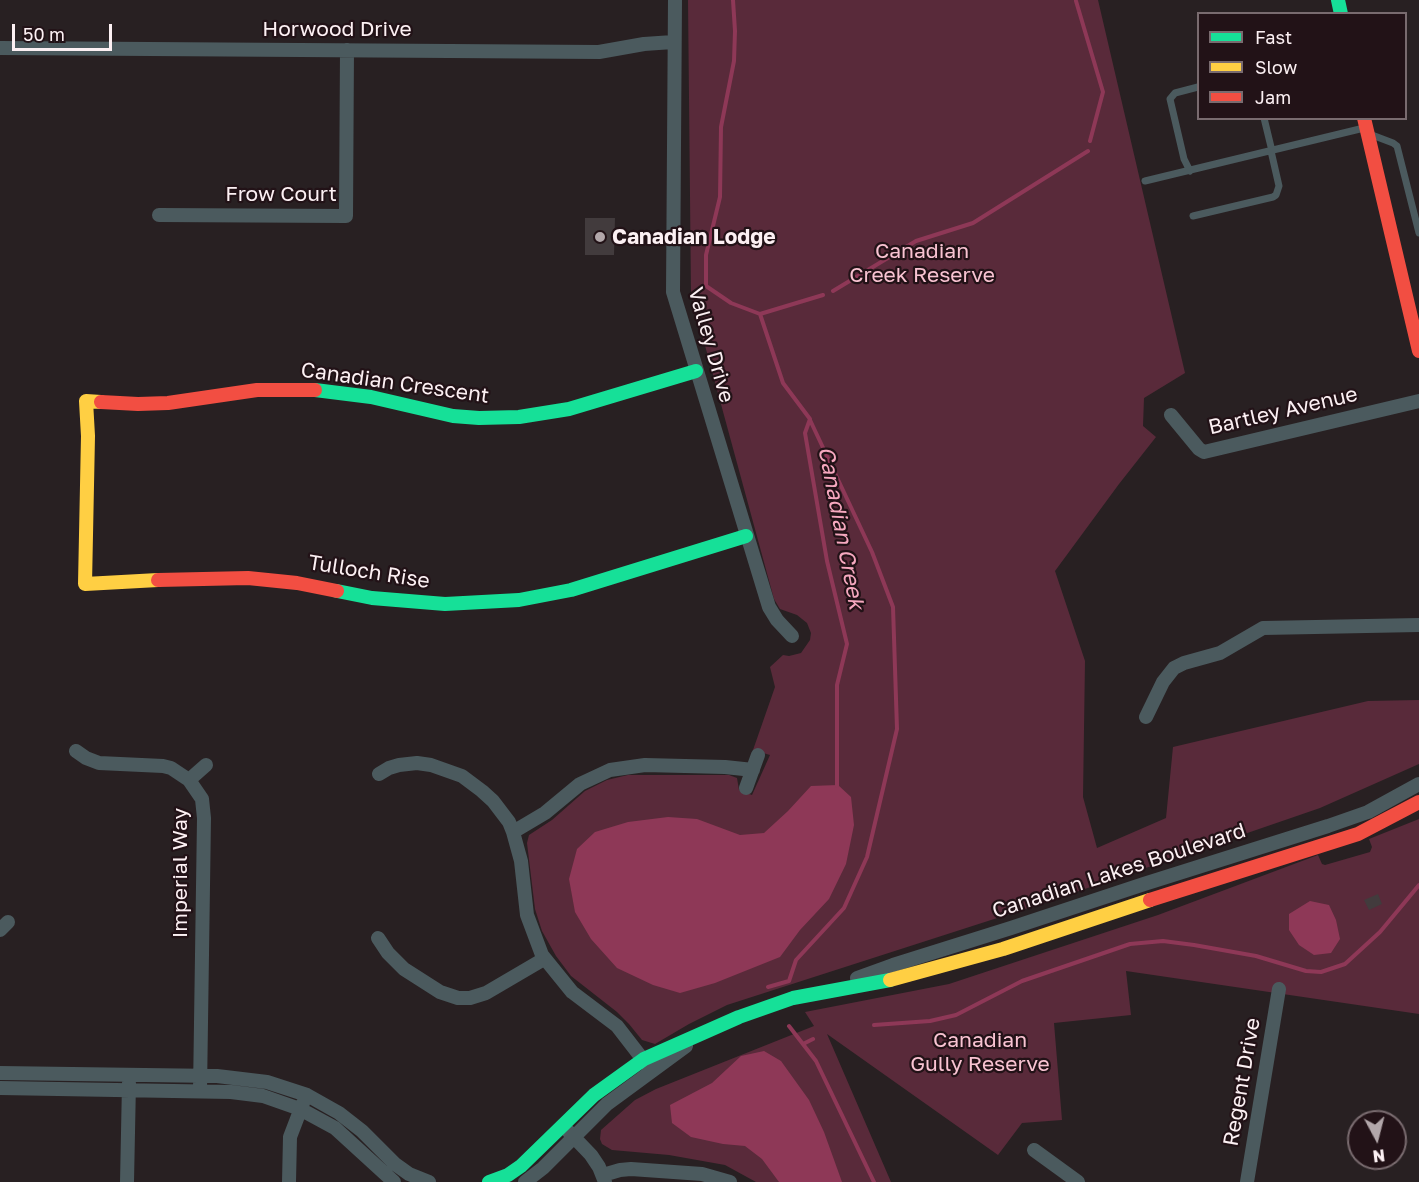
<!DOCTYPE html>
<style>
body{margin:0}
#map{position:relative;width:1419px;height:1182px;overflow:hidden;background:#282022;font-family:"Golos Text",sans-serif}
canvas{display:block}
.legend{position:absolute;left:1197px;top:12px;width:210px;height:108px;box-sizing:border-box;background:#221217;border:2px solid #796b6f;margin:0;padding:8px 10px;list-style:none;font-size:18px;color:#fcf0f3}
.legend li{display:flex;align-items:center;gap:12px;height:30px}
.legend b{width:30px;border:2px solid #796b6f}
.north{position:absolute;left:1347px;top:1110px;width:60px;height:60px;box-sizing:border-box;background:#221217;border:2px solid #796b6f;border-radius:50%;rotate:173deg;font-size:16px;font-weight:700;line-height:24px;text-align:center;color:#fcf0f3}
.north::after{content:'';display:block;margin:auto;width:21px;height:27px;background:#b2a7aa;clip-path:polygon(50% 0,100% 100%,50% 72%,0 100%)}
.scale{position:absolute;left:12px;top:24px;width:100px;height:27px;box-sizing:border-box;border:3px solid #fcf0f3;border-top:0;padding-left:8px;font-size:18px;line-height:21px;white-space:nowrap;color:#fcf0f3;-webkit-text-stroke:4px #221217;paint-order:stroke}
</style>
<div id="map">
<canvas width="1419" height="1182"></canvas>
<ul class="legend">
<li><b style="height:8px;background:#16e098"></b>Fast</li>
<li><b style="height:8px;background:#ffcf43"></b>Slow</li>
<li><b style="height:8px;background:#f24e42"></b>Jam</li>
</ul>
<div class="north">N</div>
<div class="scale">50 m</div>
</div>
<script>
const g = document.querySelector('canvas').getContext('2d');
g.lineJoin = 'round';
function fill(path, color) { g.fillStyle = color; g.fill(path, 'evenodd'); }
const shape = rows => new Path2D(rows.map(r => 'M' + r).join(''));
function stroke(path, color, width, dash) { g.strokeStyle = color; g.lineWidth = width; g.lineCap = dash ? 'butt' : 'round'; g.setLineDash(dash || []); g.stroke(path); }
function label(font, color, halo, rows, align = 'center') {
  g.font = font + ' "Golos Text",sans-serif'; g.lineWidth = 4.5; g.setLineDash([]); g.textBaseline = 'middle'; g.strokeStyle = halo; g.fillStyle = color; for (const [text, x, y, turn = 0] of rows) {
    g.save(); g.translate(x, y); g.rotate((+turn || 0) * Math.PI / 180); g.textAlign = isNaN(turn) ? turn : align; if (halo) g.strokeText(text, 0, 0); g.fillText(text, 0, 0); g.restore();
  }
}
fill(shape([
 [688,0,1098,0,1185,373,1144,398,1143,426,1156,437,1119,484,1055,571,1085,661,1083,797,1097,848,1166,818,1173,747,1368,701,1419,700,1419,764,1320,808,1047,902,727,1005,689,1024,655,1044,642,1040,629,1024,617,1012,571,976,556,956,542,931,535,909,527,843,529,835,552,820,585,791,607,780,628,775,729,775,737,778,739,790,752,795,770,755,753,750,775,687,770,667,783,655,789,656,801,653,810,640,811,633,807,623,797,615,780,609,774,599,691,294],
 [1419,819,1419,1014,1126,971,1131,1015,1054,1023,1062,1120,1022,1123,998,1155,827,1034,891,1182,756,1182,725,1165,669,1155,612,1150,602,1144,600,1139,601,1130,635,1100,656,1089,814,1026,805,1012,949,984,1158,915,1318,855,1322,864,1325,865,1370,852,1372,847,1369,839]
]), '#592a3a');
fill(shape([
 [838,785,851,797,854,825,846,864,829,899,800,930,780,957,715,983,680,993,653,985,617,968,591,939,575,912,569,879,577,849,595,832,628,822,668,817,697,819,740,835,764,833,788,811,811,786],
 [1310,901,1329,905,1336,920,1340,939,1331,953,1314,955,1299,945,1289,930,1289,914],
 [764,1051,781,1061,809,1100,824,1132,842,1182,779,1182,762,1159,745,1146,723,1144,691,1137,672,1123,670,1105,712,1083,741,1056]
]), '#8e3857');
stroke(shape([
 [733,0,735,31,734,61,721,127,720,197,706,255,706,286,731,303,760,314,783,383,810,419,805,433,827,561,847,644,837,685,837,786],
 [1076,1,1103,92,1090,141],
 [833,291,916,241,973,223,1088,151],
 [760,314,823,295],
 [768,987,789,981,796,960,844,908,867,857,897,729,893,607,872,552,810,420],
 [874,1025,930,1021,956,1015,1022,981,1130,944,1163,941,1194,945,1256,956,1306,971,1321,972,1345,964,1380,932,1419,885],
 [789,1026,816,1061,874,1182],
 [803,1044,813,1039]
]), '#8e3857', 4);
fill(shape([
 [585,218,615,218,614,255,585,255],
 [1378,894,1382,904,1369,910,1364,900]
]), '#423b3d');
stroke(shape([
 [1264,118,1272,151],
 [1372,135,1393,143,1397,146,1419,233],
 [1190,171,1184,159,1170,99,1175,93,1198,87],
 [1145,181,1364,128],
 [1193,216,1273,197,1276,195,1279,186,1271,151]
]), '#4b5a5e', 7);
stroke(shape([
 [675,0,673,292,769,607,777,620,792,636],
 [0,48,599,52,644,44,673,42],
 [159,215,346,216,347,50],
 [1171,415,1199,449,1204,452,1419,401],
 [1146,717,1163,682,1174,668,1184,663,1220,653,1263,628,1419,625],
 [76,751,86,758,99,763,163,766,171,768,189,780,202,799,204,818,200,1091],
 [379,774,389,768,399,765,417,763,431,765,462,776,482,791,493,801,509,822,513,832,521,861,527,915,542,955,572,992,617,1026,651,1070],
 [189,780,206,765],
 [746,788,758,755],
 [513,832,545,813,580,784,610,770,645,765,725,767,753,770],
 [0,930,8,922],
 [378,938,388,953,404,969,440,992,458,998,470,998,486,993,544,959],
 [857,978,893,965,1011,928,1144,884,1328,826,1368,812,1419,784],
 [0,1073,217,1076,267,1082,307,1095,339,1113,362,1131,395,1164,409,1174,429,1182],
 [0,1088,231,1092,263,1096,300,1109,335,1128,394,1182],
 [568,1131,591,1155,599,1167,605,1182],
 [1034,1150,1078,1182],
 [603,1175,620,1170,631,1169,702,1174,730,1182],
 [127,1182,129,1083],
 [289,1182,290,1137,303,1103],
 [525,1182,543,1168,607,1104,686,1046],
 [1247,1182,1279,989]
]), '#4b5a5e', 14);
stroke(shape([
 [1338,0,1341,14],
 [315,390,371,397,453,416,479,418,519,417,569,409,696,371],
 [337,591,372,598,445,604,519,600,571,590,746,536],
 [489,1182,508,1175,521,1166,594,1095,644,1059,739,1017,793,998,890,980]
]), '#16e098', 14);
stroke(shape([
 [101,402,86,401,88,436,85,584,158,580],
 [890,980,1003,949,1150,900]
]), '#ffcf43', 14);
stroke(shape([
 [1364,118,1419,351],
 [101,402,138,404,168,403,257,390,315,390],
 [158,580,248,578,297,583,337,591],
 [1150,900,1358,834,1419,802]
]), '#f24e42', 14);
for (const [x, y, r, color] of [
 [600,237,6,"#b2a7aa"]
]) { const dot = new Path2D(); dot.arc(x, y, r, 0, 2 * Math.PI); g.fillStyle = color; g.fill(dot); stroke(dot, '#221217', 2); }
label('21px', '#fcf0f3', '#221217', [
 ["Horwood Drive",337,29],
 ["Frow Court",281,194],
 ["Valley Drive",711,345,74],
 ["Canadian Crescent",395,383,8],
 ["Bartley Avenue",1283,411,-13],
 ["Tulloch Rise",369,572,9],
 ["Canadian Lakes Boulevard",1119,871,-18],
 ["Imperial Way",180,873,-90],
 ["Regent Drive",1242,1082,-80]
]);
label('bold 21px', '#fcf0f3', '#221217', [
 ["Canadian Lodge",612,237]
], 'left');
label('21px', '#f9c3d2', '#221217', [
 ["Canadian",922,251],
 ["Creek Reserve",922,275],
 ["Canadian",980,1040],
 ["Gully Reserve",980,1064]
]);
label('italic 22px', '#f6a8bf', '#221217', [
 ["Canadian Creek",841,528,79]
]);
</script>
